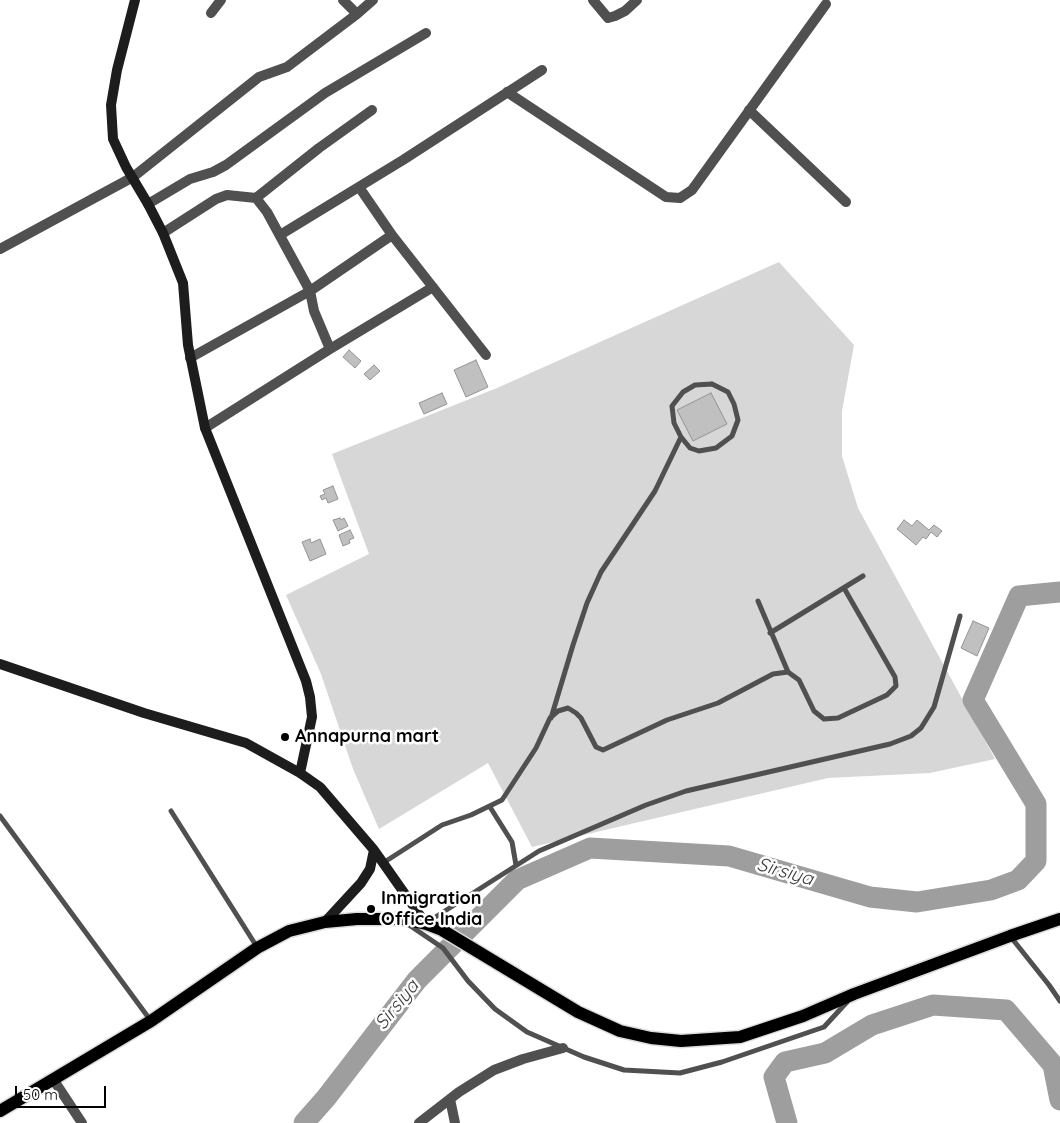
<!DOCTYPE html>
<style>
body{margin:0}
#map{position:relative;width:1060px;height:1123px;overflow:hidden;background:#fff;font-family:Quicksand,sans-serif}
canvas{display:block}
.scale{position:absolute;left:15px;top:1086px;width:91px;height:22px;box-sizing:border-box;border:2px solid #000;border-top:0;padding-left:6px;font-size:15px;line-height:18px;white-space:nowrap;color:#000;-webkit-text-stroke:4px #fff;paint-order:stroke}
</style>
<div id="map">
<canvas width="1060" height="1123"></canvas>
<div class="scale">50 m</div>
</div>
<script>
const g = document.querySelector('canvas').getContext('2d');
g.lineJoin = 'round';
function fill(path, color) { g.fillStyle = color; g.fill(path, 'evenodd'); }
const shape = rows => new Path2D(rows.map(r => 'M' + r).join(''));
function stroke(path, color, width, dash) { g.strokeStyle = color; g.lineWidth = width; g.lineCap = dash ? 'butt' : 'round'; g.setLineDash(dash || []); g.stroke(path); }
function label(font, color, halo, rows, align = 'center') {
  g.font = font + ' Quicksand,sans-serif'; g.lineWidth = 5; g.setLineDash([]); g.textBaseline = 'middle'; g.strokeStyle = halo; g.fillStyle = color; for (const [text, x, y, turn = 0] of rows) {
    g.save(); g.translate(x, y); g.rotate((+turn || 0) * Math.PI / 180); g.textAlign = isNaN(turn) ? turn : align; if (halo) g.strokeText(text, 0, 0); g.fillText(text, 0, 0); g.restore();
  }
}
fill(shape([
 [779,262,854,345,842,411,842,456,858,508,995,759,930,773,828,778,532,847,488,763,379,829,353,769,321,674,286,595,369,554,332,454,497,388]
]), '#d7d7d7');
stroke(shape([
 [304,1123,326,1098,417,980,517,880,590,848,729,856,870,897,917,902,991,890,1018,880,1036,861,1036,804,973,700,1019,596,1060,592],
 [787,1123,774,1077,785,1062,825,1053,872,1025,933,1005,1006,1010,1053,1065,1060,1100]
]), '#9e9e9e', 21);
const building = shape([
 [349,350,361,361,355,368,343,357,349,350],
 [476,360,488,387,466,397,454,370,476,360],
 [374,365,380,371,370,380,364,374,374,365],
 [442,393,447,404,424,414,419,403,442,393],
 [711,393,727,424,693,441,677,410,711,393],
 [333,486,338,499,328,503,326,498,322,500,320,496,325,494,323,490,333,486],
 [340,518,341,520,344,518,348,526,338,531,333,520,340,518],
 [904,520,912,526,917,520,929,530,934,525,942,531,937,537,931,532,926,539,923,537,916,545,897,529,904,520],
 [350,530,354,538,349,540,350,543,343,546,339,535,350,530],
 [310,539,311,543,320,539,326,554,310,561,302,542,310,539],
 [973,621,989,628,977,656,961,648,973,621]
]);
fill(building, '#c0c0c0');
stroke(building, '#949494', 1);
const primary = shape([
 [0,1111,151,1021,257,948,289,931,325,922,357,919,402,919,426,924,442,930,578,1012,620,1031,651,1038,681,1041,740,1037,803,1016,854,994,1010,936,1060,919]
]);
stroke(primary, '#dbdbdb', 15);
stroke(shape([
 [712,384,728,392,734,404,738,420,732,436,716,448,699,451,690,448,681,437,674,423,672,406,683,392,695,385,712,384],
 [758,601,788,672],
 [770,633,863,576],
 [551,718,573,645,587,603,601,572,655,491,681,437],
 [490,807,512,842,516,865],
 [171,811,257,947],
 [0,816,151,1021],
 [383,863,442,825,471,815,502,800,536,748,550,718,558,711,568,708,576,713,581,718,596,747,603,750,667,720,718,703,773,674,788,672,799,680,814,711,824,719,838,718,887,695,896,686,895,677,844,588],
 [426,923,539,851,646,805,686,791,890,744,911,736,921,728,934,707,960,616],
 [409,925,443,948,468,981,495,1009,527,1032,584,1057,624,1070,680,1073,722,1062,824,1027,847,1002],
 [1010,936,1049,985,1060,1001]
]), '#505050', 5);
stroke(shape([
 [343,0,357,14],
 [593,0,608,18,615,16,625,11,637,0],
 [211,13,221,0],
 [507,92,666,197,680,198,692,190,826,4],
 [749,110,846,202],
 [359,187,392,235],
 [148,204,190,179,213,172,226,165,325,93,426,33],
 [163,233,216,199,227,195,256,198],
 [280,235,403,160,542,70],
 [0,249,133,177,259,77,287,67,357,14,373,0],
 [330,349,314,311,310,291,267,212,256,198,319,148,372,110],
 [190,358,310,291,392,235,486,355],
 [205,428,330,349,433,287],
 [53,1079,82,1123],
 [450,1099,455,1123],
 [419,1123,459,1092,494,1070,523,1059,563,1048]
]), '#505050', 10);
stroke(shape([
 [135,0,117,70,111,105,113,139,126,167,148,204,163,233,183,283,188,345,205,428,306,681,310,697,312,717,300,773],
 [0,664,144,713,246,743,300,773,320,787,374,850,370,869,361,883,325,922],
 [374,850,426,924]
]), '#1d1d1d', 10);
stroke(primary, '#000', 12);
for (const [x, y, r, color] of [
 [285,737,5,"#000"],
 [371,909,5,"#000"]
]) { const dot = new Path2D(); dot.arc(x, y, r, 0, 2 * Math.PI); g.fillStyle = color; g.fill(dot); stroke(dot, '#fff', 2); }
label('bold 18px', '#000', '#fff', [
 ["Annapurna mart",295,737],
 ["Inmigration",381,899],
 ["Office India",381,920]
], 'left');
label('italic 19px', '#3f3f3f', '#fff', [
 ["Sirsiya",785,872,16],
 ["Sirsiya",397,1005,-51]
]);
</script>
